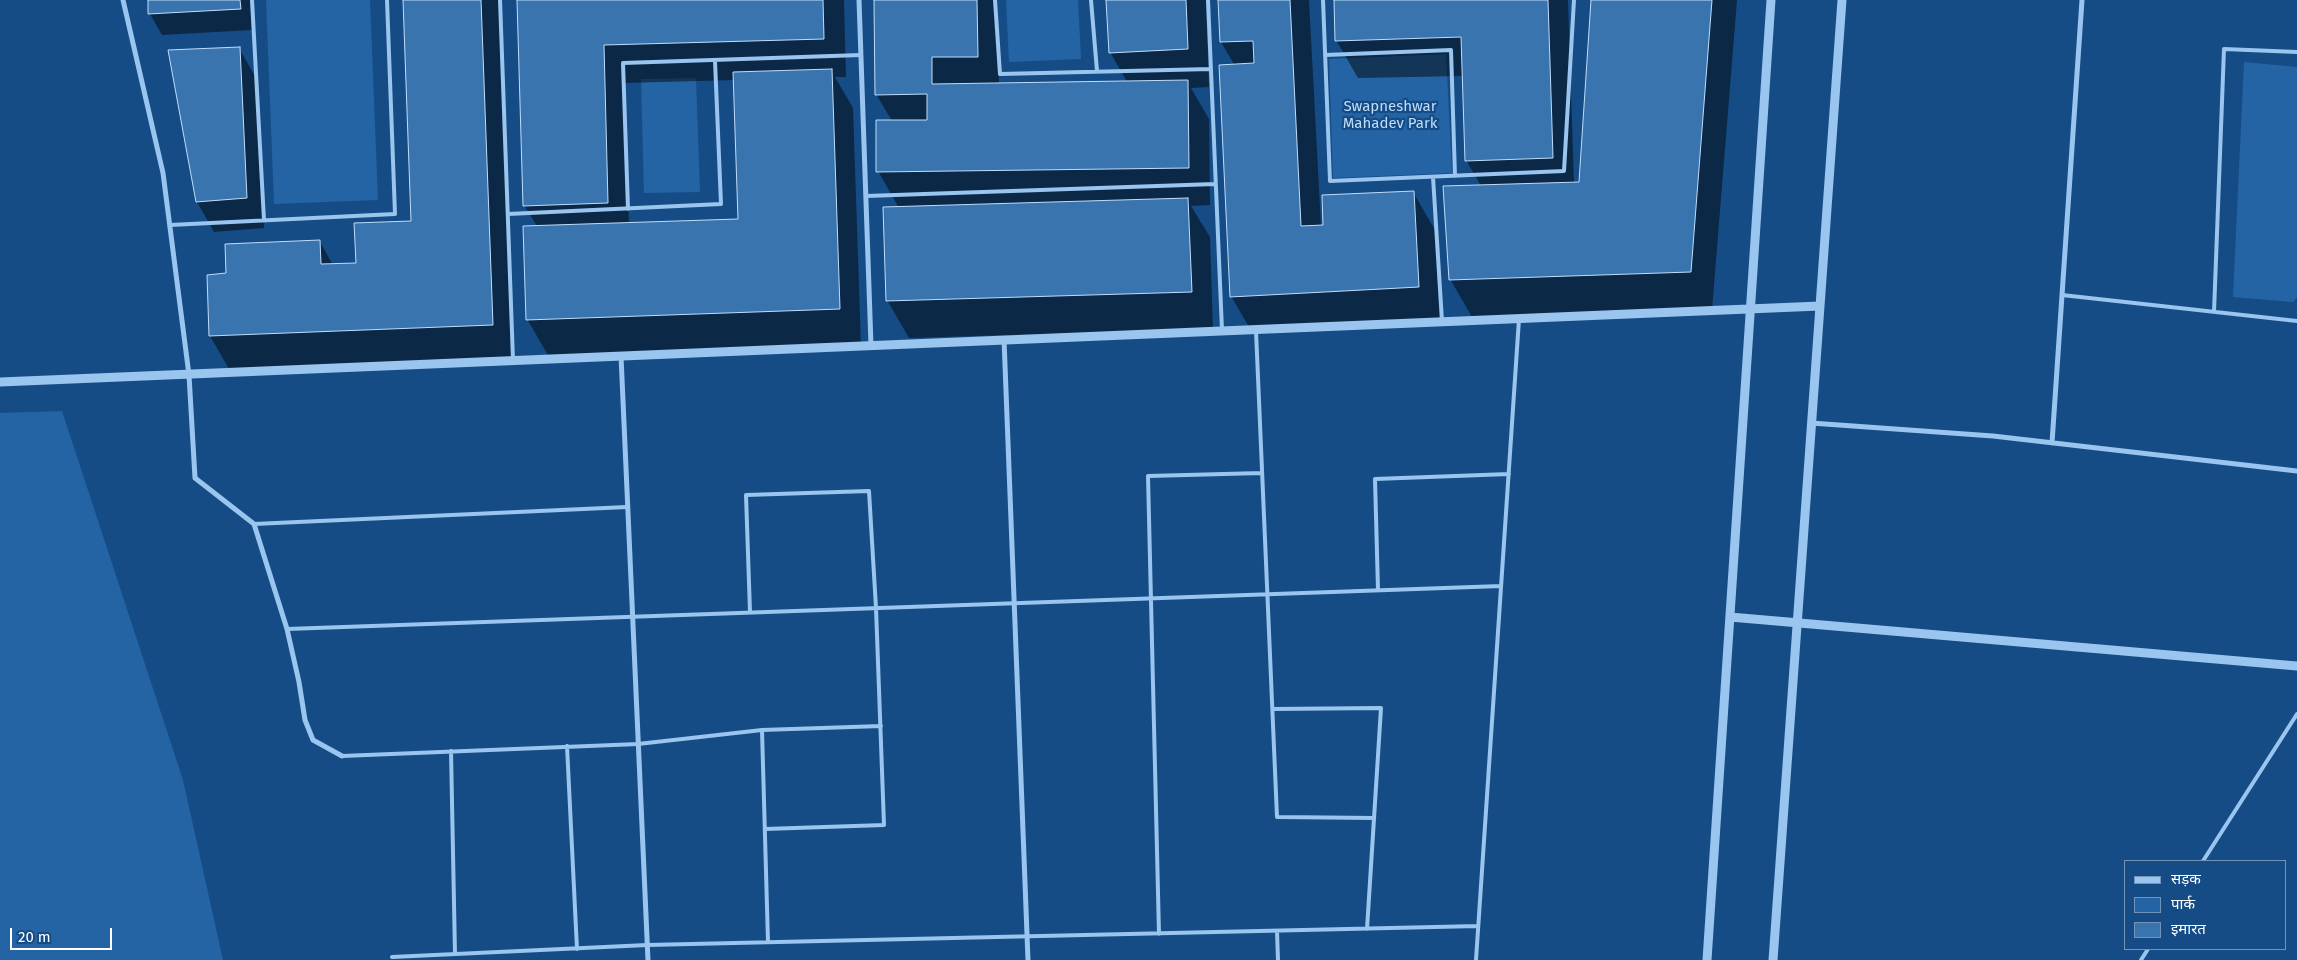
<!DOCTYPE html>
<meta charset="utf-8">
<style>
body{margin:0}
#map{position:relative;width:2297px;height:960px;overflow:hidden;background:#154c86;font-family:"Fira Sans","Noto Sans Devanagari",sans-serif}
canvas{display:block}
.legend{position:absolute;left:2124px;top:860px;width:162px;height:90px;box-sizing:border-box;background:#154c86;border:1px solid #7394b6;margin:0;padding:6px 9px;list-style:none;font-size:15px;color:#fff}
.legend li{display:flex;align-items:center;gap:10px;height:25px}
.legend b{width:25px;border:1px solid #7394b6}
.scale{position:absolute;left:10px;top:928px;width:102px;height:22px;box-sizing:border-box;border:2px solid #fff;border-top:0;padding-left:6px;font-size:15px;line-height:18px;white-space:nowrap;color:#fff;-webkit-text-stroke:4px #154c86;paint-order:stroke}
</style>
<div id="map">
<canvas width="2297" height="960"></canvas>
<ul class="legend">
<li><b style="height:6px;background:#9ac5ee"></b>सड़क</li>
<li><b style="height:14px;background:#2464a4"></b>पार्क</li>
<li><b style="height:14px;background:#3974ae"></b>इमारत</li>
</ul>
<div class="scale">20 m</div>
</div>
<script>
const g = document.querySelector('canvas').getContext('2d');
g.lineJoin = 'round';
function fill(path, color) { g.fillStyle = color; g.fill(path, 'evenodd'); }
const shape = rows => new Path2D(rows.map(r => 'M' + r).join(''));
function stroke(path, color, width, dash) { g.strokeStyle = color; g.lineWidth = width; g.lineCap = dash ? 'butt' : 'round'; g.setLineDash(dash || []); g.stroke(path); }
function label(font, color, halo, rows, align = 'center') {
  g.font = font + ' "Fira Sans",sans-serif'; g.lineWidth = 4.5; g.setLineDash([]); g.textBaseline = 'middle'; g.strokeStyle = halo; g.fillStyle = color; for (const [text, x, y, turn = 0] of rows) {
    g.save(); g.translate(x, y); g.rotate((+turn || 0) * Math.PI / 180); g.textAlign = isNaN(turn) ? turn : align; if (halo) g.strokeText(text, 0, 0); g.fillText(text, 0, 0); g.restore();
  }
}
fill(shape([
 [266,0,370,0,378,200,274,204],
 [1006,0,1078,0,1081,59,1009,62],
 [1446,54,1452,173,1333,178,1329,59],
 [2244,62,2297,67,2297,297,2293,302,2233,297],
 [696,78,700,192,644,193,641,79],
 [62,411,183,780,223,960,0,960,0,413]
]), '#2464a4');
fill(shape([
 [149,0,250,0,252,30,162,35,150,14],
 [404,0,500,0,514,363,232,374,210,336,227,275,320,242,333,265,357,264,413,222],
 [518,0,844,0,846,77,835,77,853,108,861,347,549,357,527,319,537,226,524,205],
 [735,80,739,220,629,224,625,83],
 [875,0,997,0,999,84,1127,82,1110,52,1108,0,1206,0,1209,87,1191,88,1209,119,1210,205,1191,206,1210,237,1213,329,909,338,887,300,899,208,878,171,892,121,876,94],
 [1219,0,1309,0,1321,226,1413,192,1435,230,1440,325,1253,334,1231,296,1235,66,1221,42],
 [1335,0,1568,0,1574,183,1580,183,1593,0,1737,0,1712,310,1472,317,1450,279,1481,186,1466,160,1463,76,1358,78,1336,40],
 [239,48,256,78,264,228,214,232,197,202]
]), '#0007');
const building = shape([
 [148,0,240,0,241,9,148,14,148,0],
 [403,0,481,0,493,325,209,336,207,275,226,273,225,244,320,240,321,264,356,263,354,223,411,221,403,0],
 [517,0,823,0,824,39,604,45,608,203,523,206,517,0],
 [874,0,977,0,978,57,932,57,932,84,1188,80,1189,168,876,172,876,120,927,120,927,94,875,95,874,0],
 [1106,0,1186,0,1188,49,1109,53,1106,0],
 [1218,0,1290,0,1301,226,1323,225,1322,195,1414,191,1419,287,1230,297,1219,65,1254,63,1253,41,1220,42,1218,0],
 [1334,0,1548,0,1553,158,1465,161,1461,37,1335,41,1334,0],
 [1591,0,1712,0,1691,272,1449,280,1443,186,1579,182,1591,0],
 [240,47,247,198,196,202,168,50,240,47],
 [832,69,840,309,526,320,523,226,738,219,733,72,832,69],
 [1188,198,1192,292,886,301,883,207,1188,198]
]);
fill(building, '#3974ae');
stroke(building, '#c0ddfa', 1);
stroke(shape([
 [252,0,264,220],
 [500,0,513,360],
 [995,0,1000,74,1211,69],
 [1091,0,1097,71],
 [1208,0,1222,330],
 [1323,0,1330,181,1564,171,1574,0],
 [1325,55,1451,50,1455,176],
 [1433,177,1442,321],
 [866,196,1215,184],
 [628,209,623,63,861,55],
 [508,214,721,204,715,61],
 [170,225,395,214,387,0],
 [2062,295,2297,321],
 [2214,312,2224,49,2297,52],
 [1256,331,1277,817,1374,818],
 [254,524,627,507],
 [1378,590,1375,479,1509,474],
 [750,612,746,495,869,491,876,608,884,825,765,829],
 [287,629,1501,586],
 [1273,709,1381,708,1367,929],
 [567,746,577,949],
 [451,751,455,954],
 [342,756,638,744,762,730],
 [2203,861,2297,714],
 [1277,931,1278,960],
 [1159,934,1148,476,1262,473],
 [768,942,762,730,881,726],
 [392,957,647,945,1478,926],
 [1476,960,1519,319],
 [2141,960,2148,949]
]), '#9ac5ee', 4);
stroke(shape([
 [123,0,163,173,189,375,195,478,254,524,287,629,299,682,305,720,313,740,342,756],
 [859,0,871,345],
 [1004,339,1028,960],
 [621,356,648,960],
 [1811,423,1993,436,2297,471],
 [2052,443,2082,0]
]), '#9ac5ee', 5);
stroke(shape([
 [0,382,1820,306],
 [1730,617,2297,666],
 [1707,960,1771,0],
 [1773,960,1842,0]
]), '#9ac5ee', 9);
label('15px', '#c0ddfa', '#154c86', [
 ["Swapneshwar",1390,107],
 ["Mahadev Park",1390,124]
]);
</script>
